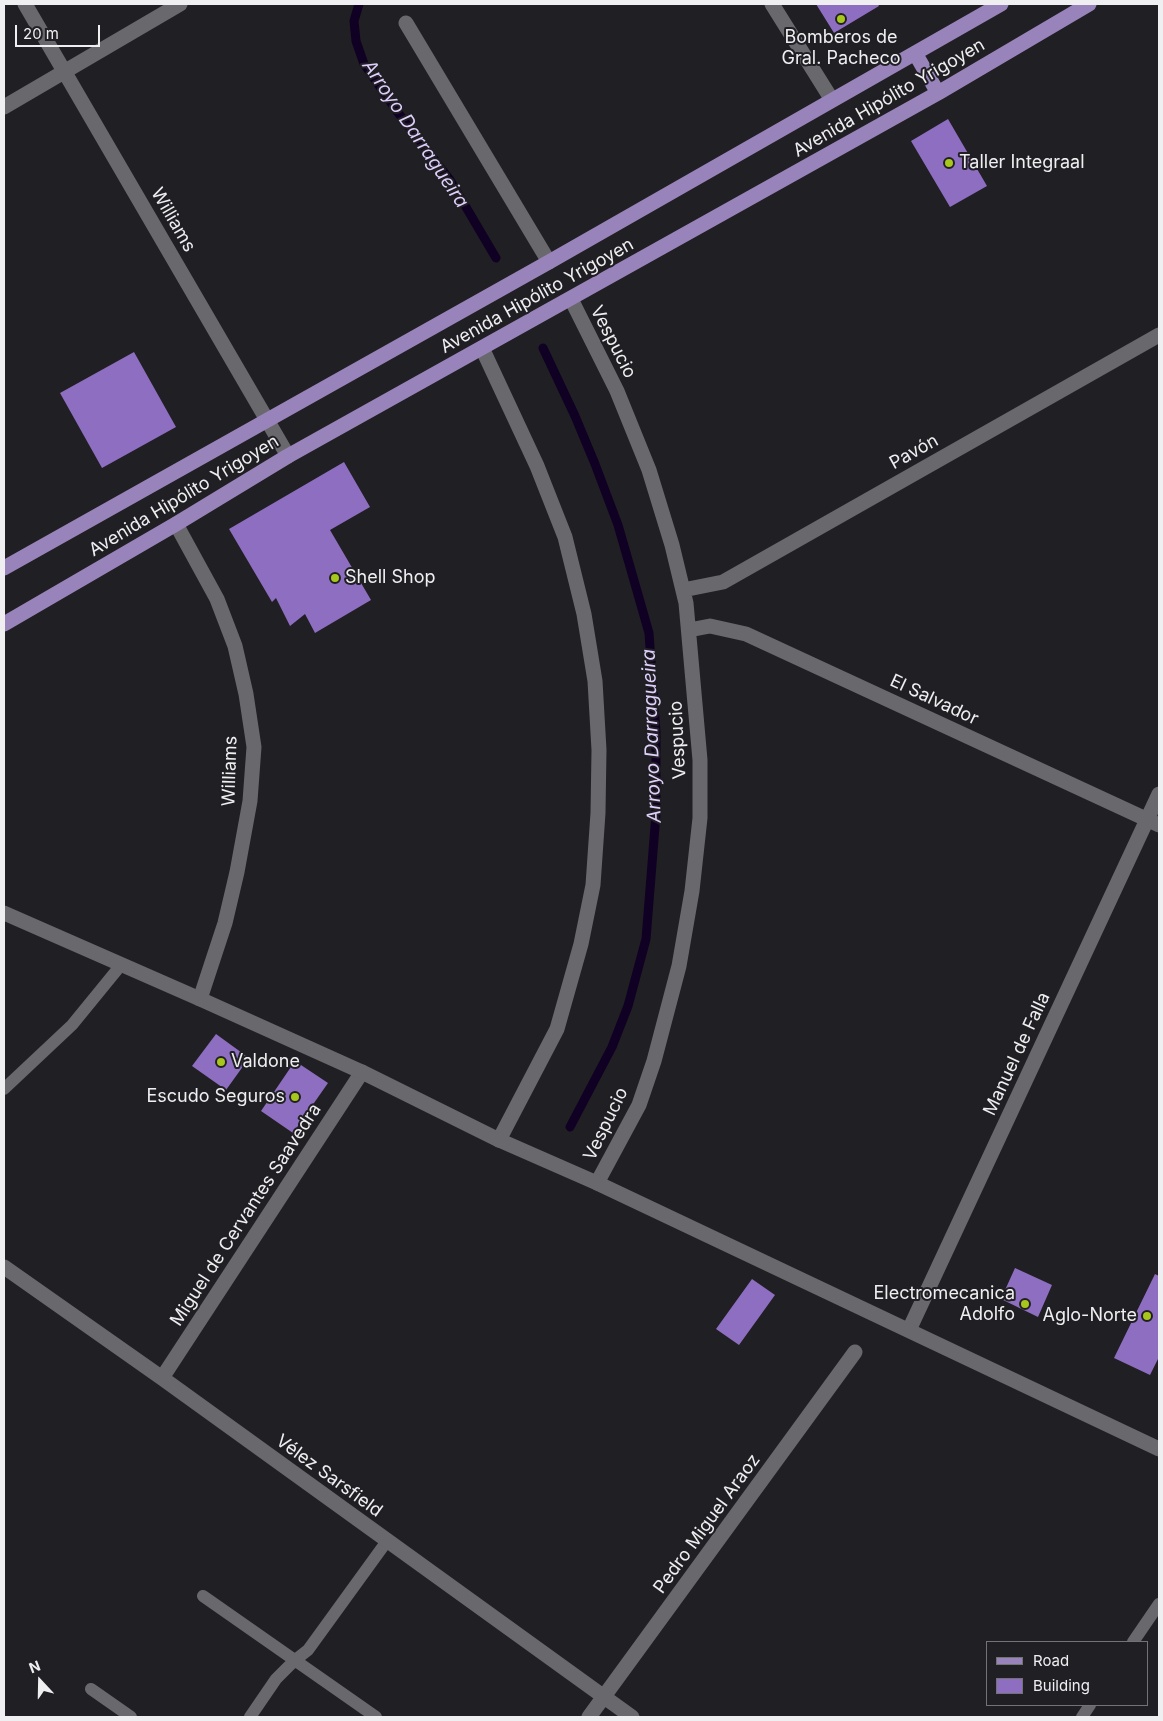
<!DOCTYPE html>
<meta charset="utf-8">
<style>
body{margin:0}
#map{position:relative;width:1163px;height:1721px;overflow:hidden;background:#201f23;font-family:Inter,sans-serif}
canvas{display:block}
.frame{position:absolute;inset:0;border:5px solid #efeef1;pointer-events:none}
.legend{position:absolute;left:986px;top:1641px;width:162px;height:65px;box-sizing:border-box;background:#201f23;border:1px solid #737275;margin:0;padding:6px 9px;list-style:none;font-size:15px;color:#efeef1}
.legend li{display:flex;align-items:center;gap:10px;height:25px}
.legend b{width:25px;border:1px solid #737275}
.north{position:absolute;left:15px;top:1656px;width:50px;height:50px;-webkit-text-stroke:4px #201f23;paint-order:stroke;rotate:339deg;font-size:14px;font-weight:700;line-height:20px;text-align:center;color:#efeef1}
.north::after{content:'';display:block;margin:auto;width:18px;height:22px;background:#efeef1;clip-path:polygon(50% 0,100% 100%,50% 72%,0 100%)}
.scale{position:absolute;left:15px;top:25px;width:85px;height:22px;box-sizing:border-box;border:2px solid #efeef1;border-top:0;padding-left:6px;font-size:15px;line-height:18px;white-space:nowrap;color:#efeef1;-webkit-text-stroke:4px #201f23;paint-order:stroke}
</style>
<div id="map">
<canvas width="1163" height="1721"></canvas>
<div class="frame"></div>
<ul class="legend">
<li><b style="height:6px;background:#9884bb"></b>Road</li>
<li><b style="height:14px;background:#8e6ec1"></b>Building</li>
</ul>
<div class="north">N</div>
<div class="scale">20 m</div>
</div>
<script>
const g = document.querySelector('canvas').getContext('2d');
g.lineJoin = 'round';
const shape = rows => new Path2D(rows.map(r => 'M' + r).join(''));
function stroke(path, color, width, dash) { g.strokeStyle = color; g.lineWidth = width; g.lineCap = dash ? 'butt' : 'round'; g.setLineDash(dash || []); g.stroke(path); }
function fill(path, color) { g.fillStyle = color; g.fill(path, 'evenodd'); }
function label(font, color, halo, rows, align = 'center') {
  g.font = font + ' Inter,sans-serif'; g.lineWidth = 4; g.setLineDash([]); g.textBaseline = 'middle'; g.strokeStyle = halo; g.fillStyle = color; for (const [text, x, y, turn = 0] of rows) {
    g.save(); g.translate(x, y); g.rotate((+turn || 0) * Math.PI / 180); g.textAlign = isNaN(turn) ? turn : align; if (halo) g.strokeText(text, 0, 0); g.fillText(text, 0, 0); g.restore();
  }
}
stroke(shape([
 [359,4,354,21,356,41,364,64,396,110,450,180,496,258],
 [543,348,575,416,595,464,618,525,633,577,649,633,656,732,656,814,646,939,628,1006,612,1047,570,1127]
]), '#100024', 9);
fill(shape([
 [816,4,878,4,879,6,834,33],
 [948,119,987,186,950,207,911,141],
 [134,352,176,427,102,468,60,393],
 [344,462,370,507,330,530,371,600,315,633,305,614,290,626,276,598,272,602,229,529],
 [216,1034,249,1058,226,1090,192,1066],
 [295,1061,328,1083,293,1133,261,1111],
 [1015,1268,1052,1285,1038,1317,1001,1299],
 [1155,1274,1159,1276,1159,1357,1150,1375,1114,1358],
 [752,1279,775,1295,739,1345,716,1329]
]), '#8e6ec1');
stroke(shape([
 [4,1089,72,1025,121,965],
 [203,1596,376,1717],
 [1133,1642,1159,1604],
 [91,1689,131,1717],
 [250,1717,276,1679,294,1661,308,1650,387,1541],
 [1082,1717,1090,1705]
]), '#69686c', 12);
stroke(shape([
 [25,4,288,456],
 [772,4,832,100],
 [406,23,549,262],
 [4,107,180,4],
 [571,299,617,391,649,470,672,545,686,603,700,760,700,818,692,891,679,966,654,1061,639,1105,597,1183],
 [482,348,537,466,565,537,584,614,595,681,599,750,598,813,593,885,581,944,557,1029,499,1140],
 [176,524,217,599,235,646,246,694,254,747,250,801,237,872,225,923,200,999],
 [683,590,723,582,1159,335],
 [689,630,710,626,746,634,1159,825],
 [4,1267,162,1378,632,1717],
 [909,1330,1159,794],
 [162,1378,362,1072],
 [589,1717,855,1352]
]), '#69686c', 15);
stroke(shape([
 [4,913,200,999,362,1072,499,1140,597,1183,1159,1449]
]), '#69686c', 15);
stroke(shape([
 [915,53,938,93],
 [4,568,549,262,1001,4],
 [4,624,176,524,288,456,938,93,1089,4]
]), '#9884bb', 15);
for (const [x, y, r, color] of [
 [841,19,5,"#a8c71c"],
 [949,163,5,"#a8c71c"],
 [335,578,5,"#a8c71c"],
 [221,1062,5,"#a8c71c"],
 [295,1097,5,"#a8c71c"],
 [1025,1304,5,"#a8c71c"],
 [1147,1316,5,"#a8c71c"]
]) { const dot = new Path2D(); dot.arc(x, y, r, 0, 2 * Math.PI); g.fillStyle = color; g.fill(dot); stroke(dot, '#201f23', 2); }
label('18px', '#efeef1', '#201f23', [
 ["Bomberos de",841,38,"center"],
 ["Gral. Pacheco",841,59,"center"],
 ["Taller Integraal",959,163],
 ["Shell Shop",345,578],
 ["Valdone",231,1062],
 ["Escudo Seguros",285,1097,"right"],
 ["Electromecanica",1015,1294,"right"],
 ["Adolfo",1015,1315,"right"],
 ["Aglo-Norte",1137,1316,"right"]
], 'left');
label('18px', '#efeef1', '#201f23', [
 ["Avenida Hipólito Yrigoyen",889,98,-30],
 ["Williams",173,220,60],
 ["Avenida Hipólito Yrigoyen",537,296,-29],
 ["Vespucio",613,342,63],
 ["Pavón",914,452,-29],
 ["Avenida Hipólito Yrigoyen",184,496,-31],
 ["El Salvador",934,700,25],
 ["Vespucio",678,740,-93],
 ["Williams",230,771,-88],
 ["Manuel de Falla",1017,1054,-65],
 ["Vespucio",606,1124,-64],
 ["Miguel de Cervantes Saavedra",246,1215,-57],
 ["Vélez Sarsfield",329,1476,36],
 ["Pedro Miguel Araoz",707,1524,-54]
]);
label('italic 19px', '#decffb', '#201f23', [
 ["Arroyo Darragueira",415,134,56],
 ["Arroyo Darragueira",652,736,-92]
]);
</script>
